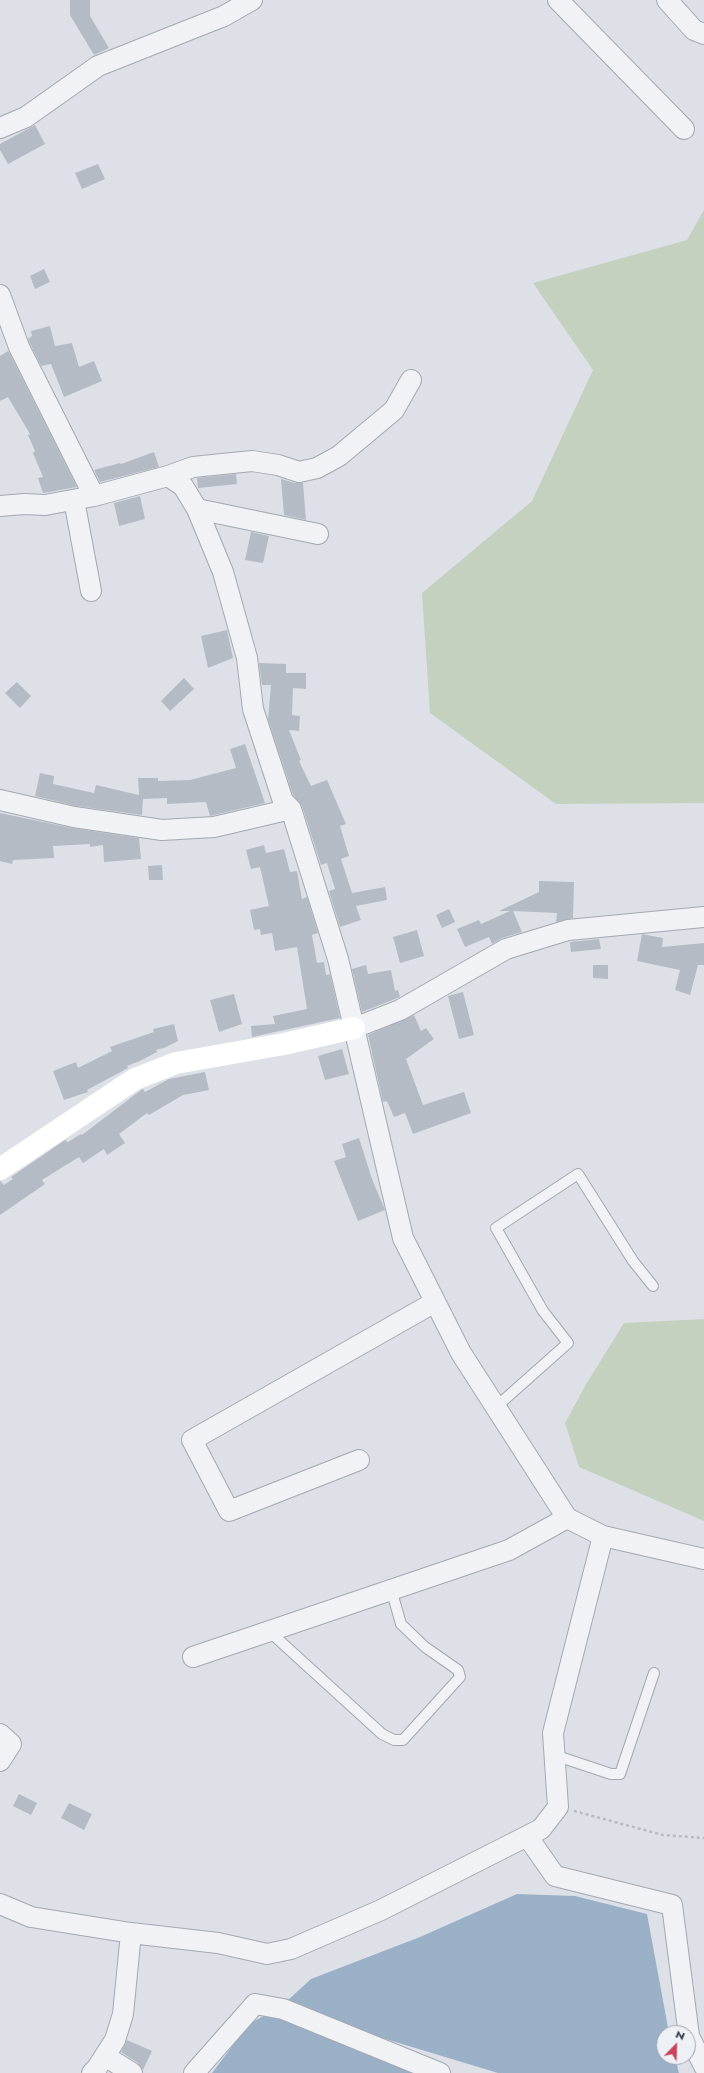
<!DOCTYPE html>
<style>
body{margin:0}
#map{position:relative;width:704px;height:2073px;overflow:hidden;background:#dde1e7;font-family:Jost,sans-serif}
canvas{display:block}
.north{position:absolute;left:656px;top:2025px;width:40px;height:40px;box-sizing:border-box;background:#edf0f5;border:1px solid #9ea3ab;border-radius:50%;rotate:23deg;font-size:11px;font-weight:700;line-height:16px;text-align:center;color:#27303d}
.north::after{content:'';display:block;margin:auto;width:14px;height:18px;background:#cb435b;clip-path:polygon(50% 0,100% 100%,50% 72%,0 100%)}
</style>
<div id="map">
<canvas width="704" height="2073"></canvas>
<div class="north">N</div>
</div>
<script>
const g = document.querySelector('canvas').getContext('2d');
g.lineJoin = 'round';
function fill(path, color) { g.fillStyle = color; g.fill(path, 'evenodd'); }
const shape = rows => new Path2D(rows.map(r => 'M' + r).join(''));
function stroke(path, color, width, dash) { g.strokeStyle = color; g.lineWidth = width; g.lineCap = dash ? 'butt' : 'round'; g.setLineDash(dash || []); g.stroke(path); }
fill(shape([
 [704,210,704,803,556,804,430,713,422,593,532,501,593,370,533,283,687,240],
 [704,1319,704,1521,579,1467,565,1423,585,1386,624,1323]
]), '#c4d1bf');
fill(shape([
 [517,1894,575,1896,647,1914,669,2033,664,2033,664,2057,675,2057,679,2073,498,2073,369,2034,287,2001,311,1979,420,1937],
 [267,2014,287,2015,423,2073,212,2073,249,2024]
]), '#99b0c7');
fill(shape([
 [70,0,90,0,90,16,109,48,94,55,70,15],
 [35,125,45,144,8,164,0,150,0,144],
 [98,164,105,179,82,189,75,173],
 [44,269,50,282,35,289,30,276],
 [50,326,55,346,72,343,79,367,94,361,102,381,64,397,51,364,41,366,28,339,32,336,31,331],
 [8,351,9,352,77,487,43,493,38,478,43,477,33,453,35,451,28,435,30,434,8,397,0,401,0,356],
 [154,452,159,467,100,482,94,470,120,463,121,464],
 [236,474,237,484,198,488,197,478],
 [281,479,295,483,303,483,306,520,284,515],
 [140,496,145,519,119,526,114,503],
 [251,532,269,536,263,563,245,560],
 [227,630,233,658,208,668,201,636],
 [259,663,286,664,286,673,306,673,306,689,293,688,292,715,300,716,299,731,289,730,301,760,299,761,311,786,327,780,346,824,340,826,349,856,341,859,352,893,385,887,387,900,356,906,361,920,340,927,329,891,335,889,327,863,321,865,302,806,293,795,268,719,271,685,262,685],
 [184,678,194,689,170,711,161,701],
 [17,682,31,696,20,708,5,693],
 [245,744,265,803,210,816,206,802,167,804,167,798,143,799,142,815,76,806,35,796,40,773,54,776,53,784,94,793,96,785,139,795,138,778,158,778,158,781,190,780,236,768,230,749],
 [0,813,72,828,139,838,141,859,104,862,103,845,90,847,90,844,53,846,54,858,13,860,12,864,0,861],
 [264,845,266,853,284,849,290,872,297,871,302,899,307,897,318,933,312,935,317,963,324,962,326,975,330,974,340,1018,252,1037,251,1026,275,1024,273,1016,307,1009,297,947,275,951,272,933,261,935,260,929,254,930,250,910,269,906,260,867,251,869,246,850],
 [162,865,163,880,149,880,148,866],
 [539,881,574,882,573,918,556,922,557,913,513,911,522,932,502,938,492,944,489,937,465,947,457,929,479,920,481,924,510,911,499,911,539,892],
 [449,909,455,922,442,928,436,915],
 [417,930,424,956,400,963,393,937],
 [642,934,663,938,662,947,704,943,704,965,698,965,690,995,675,990,680,970,637,961],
 [599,939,601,949,571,952,570,942],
 [366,965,368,974,391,970,395,991,398,990,400,997,362,1012,352,969],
 [593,965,608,965,608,979,593,978],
 [463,992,474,1035,459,1039,448,996],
 [234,994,242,1024,219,1032,210,1000],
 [414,1015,421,1031,426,1028,434,1039,406,1059,423,1105,464,1092,471,1113,413,1134,405,1113,394,1117,387,1101,383,1102,368,1035],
 [174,1024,178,1041,164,1048,156,1050,157,1052,140,1061,127,1066,128,1068,87,1090,88,1092,64,1100,53,1071,76,1062,78,1068,112,1051,110,1047,154,1032,153,1029],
 [342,1049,349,1074,325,1080,318,1056],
 [205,1072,209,1090,183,1095,149,1115,147,1113,119,1134,125,1143,107,1155,104,1149,83,1163,79,1157,42,1180,45,1184,0,1215,0,1181,4,1185,13,1179,11,1177,65,1140,68,1142,81,1134,82,1135,141,1090,143,1089,145,1092,169,1079],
 [359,1138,372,1179,385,1210,358,1221,334,1161,346,1157,342,1144],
 [19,1794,37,1803,31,1815,13,1806],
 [69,1803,92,1814,84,1830,61,1818],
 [127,2040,152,2051,143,2070,138,2063,121,2052]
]), '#b5bbc4');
const lane = shape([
 [496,1407,568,1343,543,1311,496,1228,578,1174,633,1261,653,1286],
 [270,1632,382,1734,394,1740,403,1740,460,1677,458,1670,425,1647,401,1624,391,1589],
 [554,1755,611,1774,620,1774,654,1673]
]);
const street = shape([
 [558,0,684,129],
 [667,0,694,30,704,34],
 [0,128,26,117,98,66,224,16,252,0],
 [0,295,19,347,94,496,45,505,24,504,0,506],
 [168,476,193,467,252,461,278,465,299,472,317,468,339,456,394,410,411,380],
 [94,496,168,476,183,486,197,509,223,572,247,658,253,709,283,801,291,809,338,959,403,1238,461,1353,567,1518,603,1536,704,1559],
 [74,500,91,591],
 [197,509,318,534],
 [0,800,74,817,162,830,214,827,291,809],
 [354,1028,400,1010,506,949,568,930,704,917],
 [359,1460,229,1511,192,1440,435,1302],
 [193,1657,509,1550,567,1518],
 [0,1734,11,1744,0,1761],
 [527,1836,555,1876,672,1905,689,2036,704,2066],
 [0,1904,31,1917,131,1933,218,1943,267,1954,291,1949,381,1910,541,1829,558,1807,553,1733,603,1536],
 [105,2056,132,2073],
 [92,2073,97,2068,115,2040,123,2014,131,1933],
 [194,2073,255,2004,283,2009,440,2073]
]);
stroke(lane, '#a3a8b1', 12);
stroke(street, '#a3a8b1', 22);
stroke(shape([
 [574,1811,663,1835,704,1838]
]), '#b8bcc1', 2.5, [3, 3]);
stroke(lane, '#f0f2f5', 10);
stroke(street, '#f0f2f5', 20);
stroke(shape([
 [0,1169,135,1079,176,1063,284,1044,354,1028]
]), '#fff', 22);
</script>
